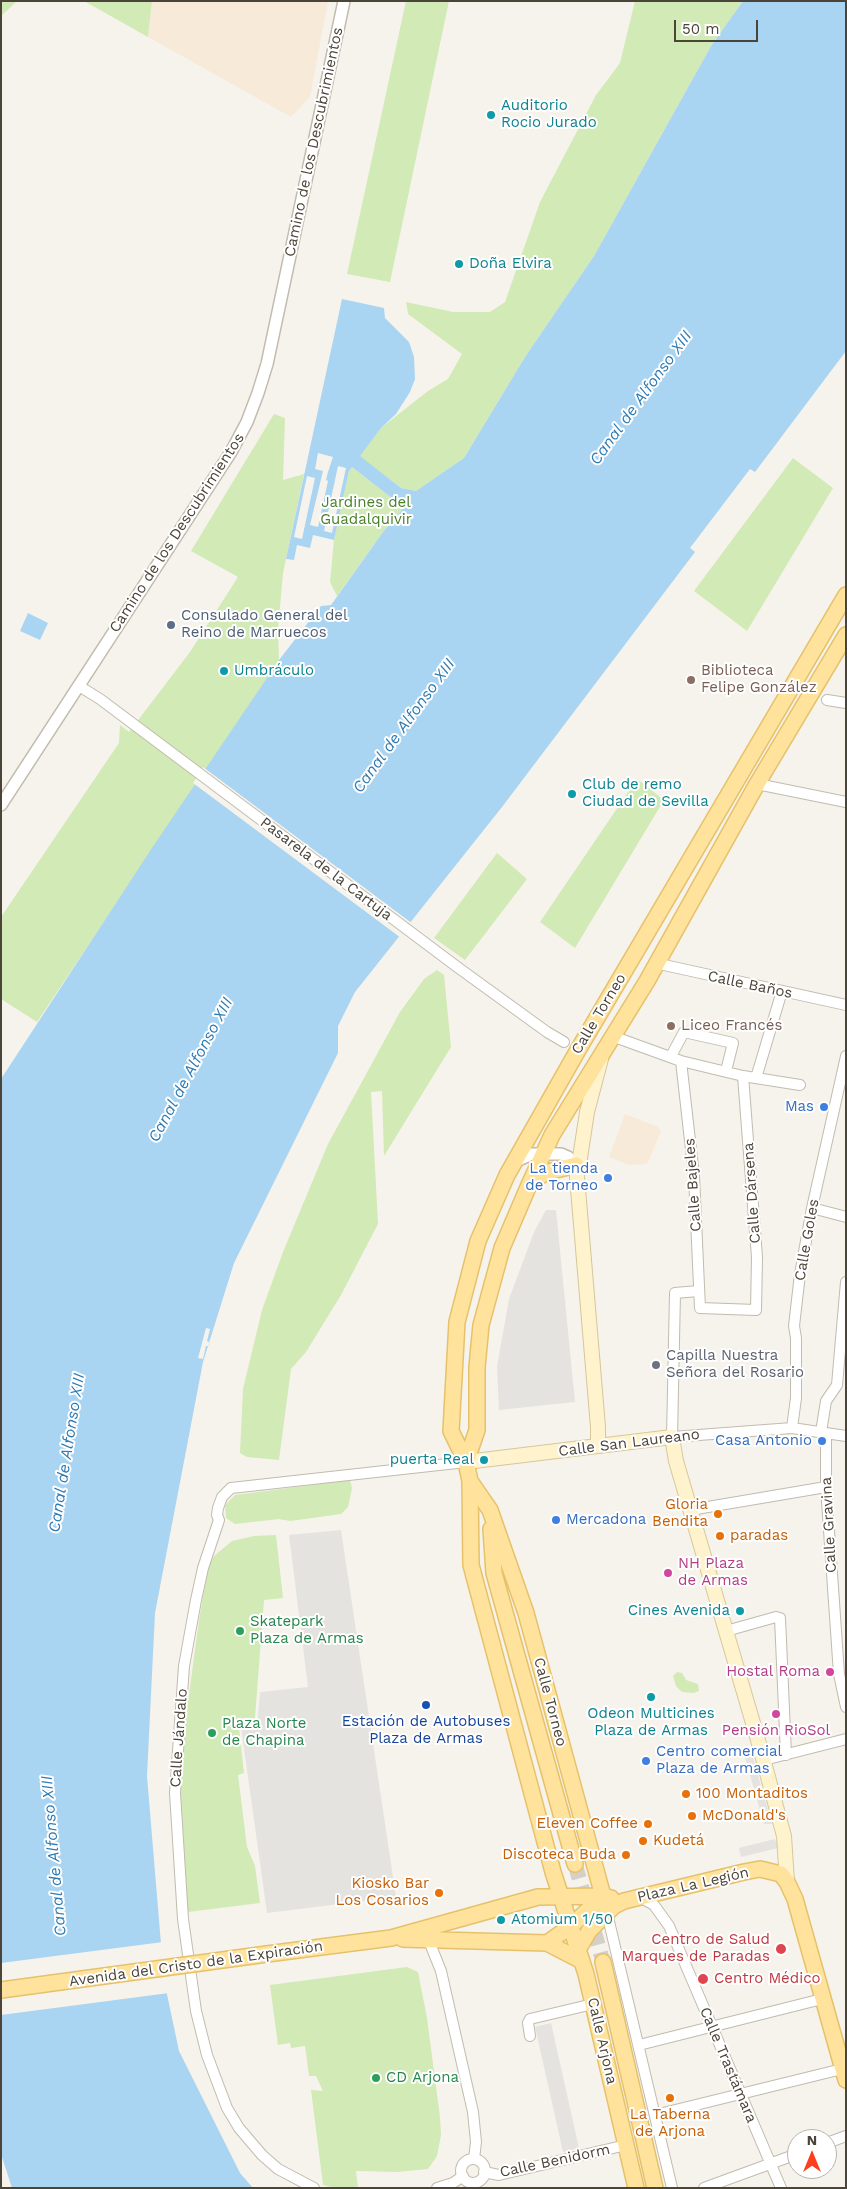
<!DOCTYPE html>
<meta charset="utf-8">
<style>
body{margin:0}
#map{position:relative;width:847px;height:2189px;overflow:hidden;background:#f6f3ec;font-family:"Work Sans",sans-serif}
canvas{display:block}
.frame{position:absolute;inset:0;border:2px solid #4b4439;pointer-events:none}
.north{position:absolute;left:787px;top:2129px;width:50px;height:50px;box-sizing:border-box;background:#fff;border:1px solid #b7b4b0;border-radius:50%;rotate:0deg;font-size:14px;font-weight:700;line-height:20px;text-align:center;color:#4b4439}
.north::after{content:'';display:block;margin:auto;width:18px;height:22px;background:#fc3f1d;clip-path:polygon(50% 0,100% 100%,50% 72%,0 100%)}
.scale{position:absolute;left:674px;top:20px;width:84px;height:22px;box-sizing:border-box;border:2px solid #4b4439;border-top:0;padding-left:6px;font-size:15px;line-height:18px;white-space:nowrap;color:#4b4439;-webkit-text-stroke:4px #fff;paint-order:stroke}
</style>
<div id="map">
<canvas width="847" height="2189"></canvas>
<div class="frame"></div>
<div class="north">N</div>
<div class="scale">50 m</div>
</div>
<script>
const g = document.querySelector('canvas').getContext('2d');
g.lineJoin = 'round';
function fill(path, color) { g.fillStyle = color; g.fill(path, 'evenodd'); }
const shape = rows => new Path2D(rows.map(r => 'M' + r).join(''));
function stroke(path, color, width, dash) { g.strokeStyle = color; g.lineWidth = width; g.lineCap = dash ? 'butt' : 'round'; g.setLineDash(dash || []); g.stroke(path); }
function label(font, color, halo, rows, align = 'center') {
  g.font = font + ' "Work Sans",sans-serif'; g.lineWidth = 4; g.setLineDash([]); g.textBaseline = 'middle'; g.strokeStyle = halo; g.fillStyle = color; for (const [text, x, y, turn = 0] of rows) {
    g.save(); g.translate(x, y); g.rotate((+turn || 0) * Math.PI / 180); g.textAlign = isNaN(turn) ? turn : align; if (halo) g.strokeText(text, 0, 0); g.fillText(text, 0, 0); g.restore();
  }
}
fill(shape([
 [152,1,328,1,310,97,291,117,148,37],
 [625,1114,658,1127,661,1132,647,1164,629,1165,609,1157]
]), '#f7ead8');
fill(shape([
 [1,1,17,1,1,16],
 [84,1,152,1,148,37],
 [406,1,449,1,390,282,347,274],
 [635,1,743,1,711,46,594,256,525,357,464,458,416,491,401,488,359,456,381,428,428,391,448,379,462,354,408,314,406,302,453,312,490,312,505,302,540,202,596,95,620,63],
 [274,414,285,418,283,480,304,474,283,573,278,629,279,660,37,1022,1,999,1,917,119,743,120,725,129,732,190,652,238,577,191,551],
 [793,458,833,488,747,631,694,591],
 [352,467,393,499,403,509,383,532,337,596,330,582,334,539,349,471],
 [637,779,664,800,575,948,540,922],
 [497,853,527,879,465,960,434,938],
 [437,970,444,975,451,1047,384,1156,382,1091,371,1092,378,1224,341,1295,306,1352,291,1369,279,1460,247,1457,240,1453,243,1389,262,1310,283,1252,328,1144,400,1012,424,979],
 [350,1480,352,1488,348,1507,341,1514,290,1521,279,1519,235,1524,226,1518,225,1505,235,1495],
 [276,1535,283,1598,264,1600,255,1718,238,1719,244,1773,238,1775,247,1847,255,1866,260,1903,188,1912,181,1798,182,1747,199,1620,208,1568,214,1556,232,1541,254,1536],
 [677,1672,682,1673,686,1680,698,1684,699,1691,694,1693,682,1692,676,1686,673,1676],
 [407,1967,418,1972,427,2018,440,2117,441,2135,437,2156,428,2169,397,2172,356,2171,358,2188,335,2188,323,2185,311,2090,323,2091,316,2076,309,2076,305,2046,291,2048,290,2043,278,2045,270,1985]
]), '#d2eab5');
fill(shape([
 [546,1210,556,1210,575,1402,499,1410,497,1366,509,1299,534,1232],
 [341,1530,396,1897,267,1913,240,1720,258,1718,260,1692,308,1687,289,1535],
 [751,1751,772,1824,764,1824,744,1754],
 [775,1839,778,1848,741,1857,739,1848],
 [551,2023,579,2148,563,2152,535,2027]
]), '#e5e3e0');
fill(shape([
 [743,1,846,1,846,351,755,472,750,469,690,548,695,552,502,807,355,992,338,1026,338,1053,234,1263,203,1362,155,1613,147,1776,164,1980,179,2051,240,2173,253,2188,12,2188,1,2154,1,1079,152,848,279,660,321,606,331,605,383,532,402,510,393,499,352,467,349,471,334,540,313,535,310,548,297,545,294,560,286,559,342,299,384,308,385,318,409,342,414,357,415,379,410,392,396,414,381,428,360,456,401,488,416,491,464,458,525,357,594,256,711,46],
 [318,453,333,457,328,472,326,480,328,481,318,527,310,525,323,471,315,469],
 [338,466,346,468,332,533,324,531],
 [307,476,315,478,302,539,294,537],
 [28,613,48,623,40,640,20,631]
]), '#a9d4f2');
fill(shape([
 [203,767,413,924,401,938,193,783],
 [206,1328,210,1329,207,1341,209,1342,208,1346,206,1346,203,1359,198,1358],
 [163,1942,169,1993,1,2015,1,1963]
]), '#f6f3ec');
stroke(shape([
 [575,1864,603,1962]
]), '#d4d0c8', 15, [15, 8]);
const minor = shape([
 [79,686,100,699,460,969,547,1032,564,1042],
 [827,700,846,703],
 [757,784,846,802],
 [655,963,846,1005],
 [612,1036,681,1061,743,1076,800,1085],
 [671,1056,684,1032,733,1043,726,1071],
 [681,1061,694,1176,700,1308,756,1310,757,1257,743,1076],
 [756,1078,782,991],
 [812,1208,846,1217],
 [698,1291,675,1293,672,1437,792,1428,846,1436],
 [792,1428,796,1398,796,1338,794,1326,800,1274,812,1208,846,1056],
 [821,1432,826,1401,837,1385,846,1282],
 [826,1433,826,1487,839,1674,846,1707],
 [690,1510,826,1487],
 [726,1631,776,1617,780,1618,786,1755],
 [764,1760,846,1739],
 [640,1897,654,1905,669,1926,781,2188],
 [606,1909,672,2188],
 [429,1941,441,1971,473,2112,476,2142,474,2159],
 [530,2036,528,2023,530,2019,593,2004],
 [639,2045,822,1999],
 [655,2115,842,2069],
 [827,2143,846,2136],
 '461 2171a12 12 0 1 1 24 0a12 12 0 1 1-24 0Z',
 [484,2172,499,2175,626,2145],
 [314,2188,278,2169,262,2155,239,2128,227,2108,207,2055,196,2011,183,1919,175,1793,184,1666,196,1600,203,1568,219,1520,217,1515,218,1508,222,1497,231,1488,466,1462],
 [437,2188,453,2183,463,2176],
 [704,2188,797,2154]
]);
const tertiary = shape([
 [1,805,231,452,247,422,258,393,267,364,344,1],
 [514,1162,532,1154,561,1154,568,1157,576,1165]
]);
const secondary = shape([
 [598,1446,598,1427,576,1165,580,1158,587,1112,601,1059],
 [466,1462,672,1437,676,1461,758,1740,784,1836,787,1882]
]);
const primary = shape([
 [532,1180,548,1172,576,1165],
 [466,1462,477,1430,477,1367,481,1325,502,1248,529,1185,552,1135,647,981,757,784,846,635],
 [470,1481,490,1510,526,1613,603,1896],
 [491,1529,494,1573,575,1864],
 [403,1939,547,1943,582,1961],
 [547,1943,571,1926,603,1896],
 [579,1948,589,1931,614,1906,624,1901,744,1872,760,1869,781,1874,787,1882,795,1899,846,2080],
 [267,1954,391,1938,538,1897,603,1896,611,1898],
 [603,1962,655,2188],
 [636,2188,586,1974,553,1872,471,1565,470,1481,466,1462,451,1431,457,1322,478,1241,507,1175,578,1050,846,595]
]);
stroke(minor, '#c2bbae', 12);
stroke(tertiary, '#c2bbae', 14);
stroke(secondary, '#d6c79b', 16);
stroke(primary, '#e6c16a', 18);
stroke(minor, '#fff', 10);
stroke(tertiary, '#fff', 11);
stroke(secondary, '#fff3cd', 14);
stroke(primary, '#ffe39c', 15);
const primaryBridge = shape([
 [1,1990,267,1954]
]);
stroke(primaryBridge, '#e6c16a', 18, []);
stroke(primaryBridge, '#ffe39c', 15);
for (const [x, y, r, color] of [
 [491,115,5,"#0f9aa8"],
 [459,264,5,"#0f9aa8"],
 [171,625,5,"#5c6f8a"],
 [224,671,5,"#0f9aa8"],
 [691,680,5,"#8d6e63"],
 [572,794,5,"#0f9aa8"],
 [671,1026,5,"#8d6e63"],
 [824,1107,5,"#3f7fe0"],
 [608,1178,5,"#3f7fe0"],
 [656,1365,5,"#6b7280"],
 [822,1441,5,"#3f7fe0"],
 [484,1460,5,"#0f9aa8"],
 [718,1514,5,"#e8710a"],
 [556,1520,5,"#3f7fe0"],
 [720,1536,5,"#e8710a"],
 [668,1573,5,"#d1479c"],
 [740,1611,5,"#0f9aa8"],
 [240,1631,5,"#2e9e5b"],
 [830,1672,5,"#d1479c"],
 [651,1697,5,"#0f9aa8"],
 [426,1705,5,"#1a4fb4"],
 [776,1714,5,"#d1479c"],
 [212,1733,5,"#2e9e5b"],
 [646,1761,5,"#3f7fe0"],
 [686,1794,5,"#e8710a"],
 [692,1816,5,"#e8710a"],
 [648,1824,5,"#e8710a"],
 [643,1841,5,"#e8710a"],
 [626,1855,5,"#e8710a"],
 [439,1893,5,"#e8710a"],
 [501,1920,5,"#0f9aa8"],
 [781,1949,6,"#e0444e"],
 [703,1979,6,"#e0444e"],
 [376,2078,5,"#2e9e5b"],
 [670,2098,5,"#e8710a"]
]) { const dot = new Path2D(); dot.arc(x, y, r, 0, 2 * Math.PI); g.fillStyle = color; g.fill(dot); stroke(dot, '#fff', 2); }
label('15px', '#0d838f', '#fff', [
 ["Auditorio",501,106],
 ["Rocio Jurado",501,123],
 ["Doña Elvira",469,264],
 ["Umbráculo",234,671],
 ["Club de remo",582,785],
 ["Ciudad de Sevilla",582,802],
 ["puerta Real",474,1460,"right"],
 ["Cines Avenida",730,1611,"right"],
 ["Odeon Multicines",651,1714,"center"],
 ["Plaza de Armas",651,1731,"center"],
 ["Atomium 1/50",511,1920]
], 'left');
label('15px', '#4b4439', '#fff', [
 ["Camino de los Descubrimientos",314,142,-78],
 ["Camino de los Descubrimientos",177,533,-57],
 ["Pasarela de la Cartuja",326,869,37],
 ["Calle Baños",750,985,12],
 ["Calle Torneo",599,1014,-59],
 ["Calle Bajeles",693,1185,-94],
 ["Calle Dársena",752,1193,-94],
 ["Calle Goles",807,1240,-80],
 ["Calle San Laureano",629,1443,-7],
 ["Calle Gravina",829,1525,-93],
 ["Calle Torneo",550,1702,75],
 ["Calle Jándalo",179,1738,-86],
 ["Plaza La Legión",693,1885,-13],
 ["Avenida del Cristo de la Expiración",196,1964,-8],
 ["Calle Arjona",602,2041,77],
 ["Calle Trastámara",728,2065,67],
 ["Calle Benidorm",555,2161,-12]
]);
label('15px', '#4a7f2a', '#fff', [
 ["Jardines del",366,503],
 ["Guadalquivir",366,520]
]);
label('15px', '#4e5e75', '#fff', [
 ["Consulado General del",181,616],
 ["Reino de Marruecos",181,633]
], 'left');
label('15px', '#785e54', '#fff', [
 ["Biblioteca",701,671],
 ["Felipe González",701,688],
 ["Liceo Francés",681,1026]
], 'left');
label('15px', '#366cbe', '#fff', [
 ["Mas",814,1107],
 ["La tienda",598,1169],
 ["de Torneo",598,1186],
 ["Casa Antonio",812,1441],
 ["Mercadona",566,1520,"left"],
 ["Centro comercial",656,1752,"left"],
 ["Plaza de Armas",656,1769,"left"]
], 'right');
label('15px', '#5b616d', '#fff', [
 ["Capilla Nuestra",666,1356],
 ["Señora del Rosario",666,1373]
], 'left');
label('15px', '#c56008', '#fff', [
 ["Gloria",708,1505],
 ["Bendita",708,1522],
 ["paradas",730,1536,"left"],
 ["100 Montaditos",696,1794,"left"],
 ["McDonald's",702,1816,"left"],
 ["Eleven Coffee",638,1824],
 ["Kudetá",653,1841,"left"],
 ["Discoteca Buda",616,1855],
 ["Kiosko Bar",429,1884],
 ["Los Cosarios",429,1901],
 ["La Taberna",670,2115,"center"],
 ["de Arjona",670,2132,"center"]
], 'right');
label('15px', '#b23c85', '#fff', [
 ["NH Plaza",678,1564],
 ["de Armas",678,1581],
 ["Hostal Roma",820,1672,"right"],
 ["Pensión RioSol",776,1731,"center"]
], 'left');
label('15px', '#27864d', '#fff', [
 ["Skatepark",250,1622],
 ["Plaza de Armas",250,1639],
 ["Plaza Norte",222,1724],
 ["de Chapina",222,1741],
 ["CD Arjona",386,2078]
], 'left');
label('15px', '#164399', '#fff', [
 ["Estación de Autobuses",426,1722],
 ["Plaza de Armas",426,1739]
]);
label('15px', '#be3a42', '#fff', [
 ["Centro de Salud",770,1940],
 ["Marques de Paradas",770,1957],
 ["Centro Médico",714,1979,"left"]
], 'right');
label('italic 16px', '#2e7ab2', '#fff', [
 ["Canal de Alfonso XIII",641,398,-54],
 ["Canal de Alfonso XIII",404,726,-54],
 ["Canal de Alfonso XIII",191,1070,-62],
 ["Canal de Alfonso XIII",67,1453,-81],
 ["Canal de Alfonso XIII",54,1856,-95]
]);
</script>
